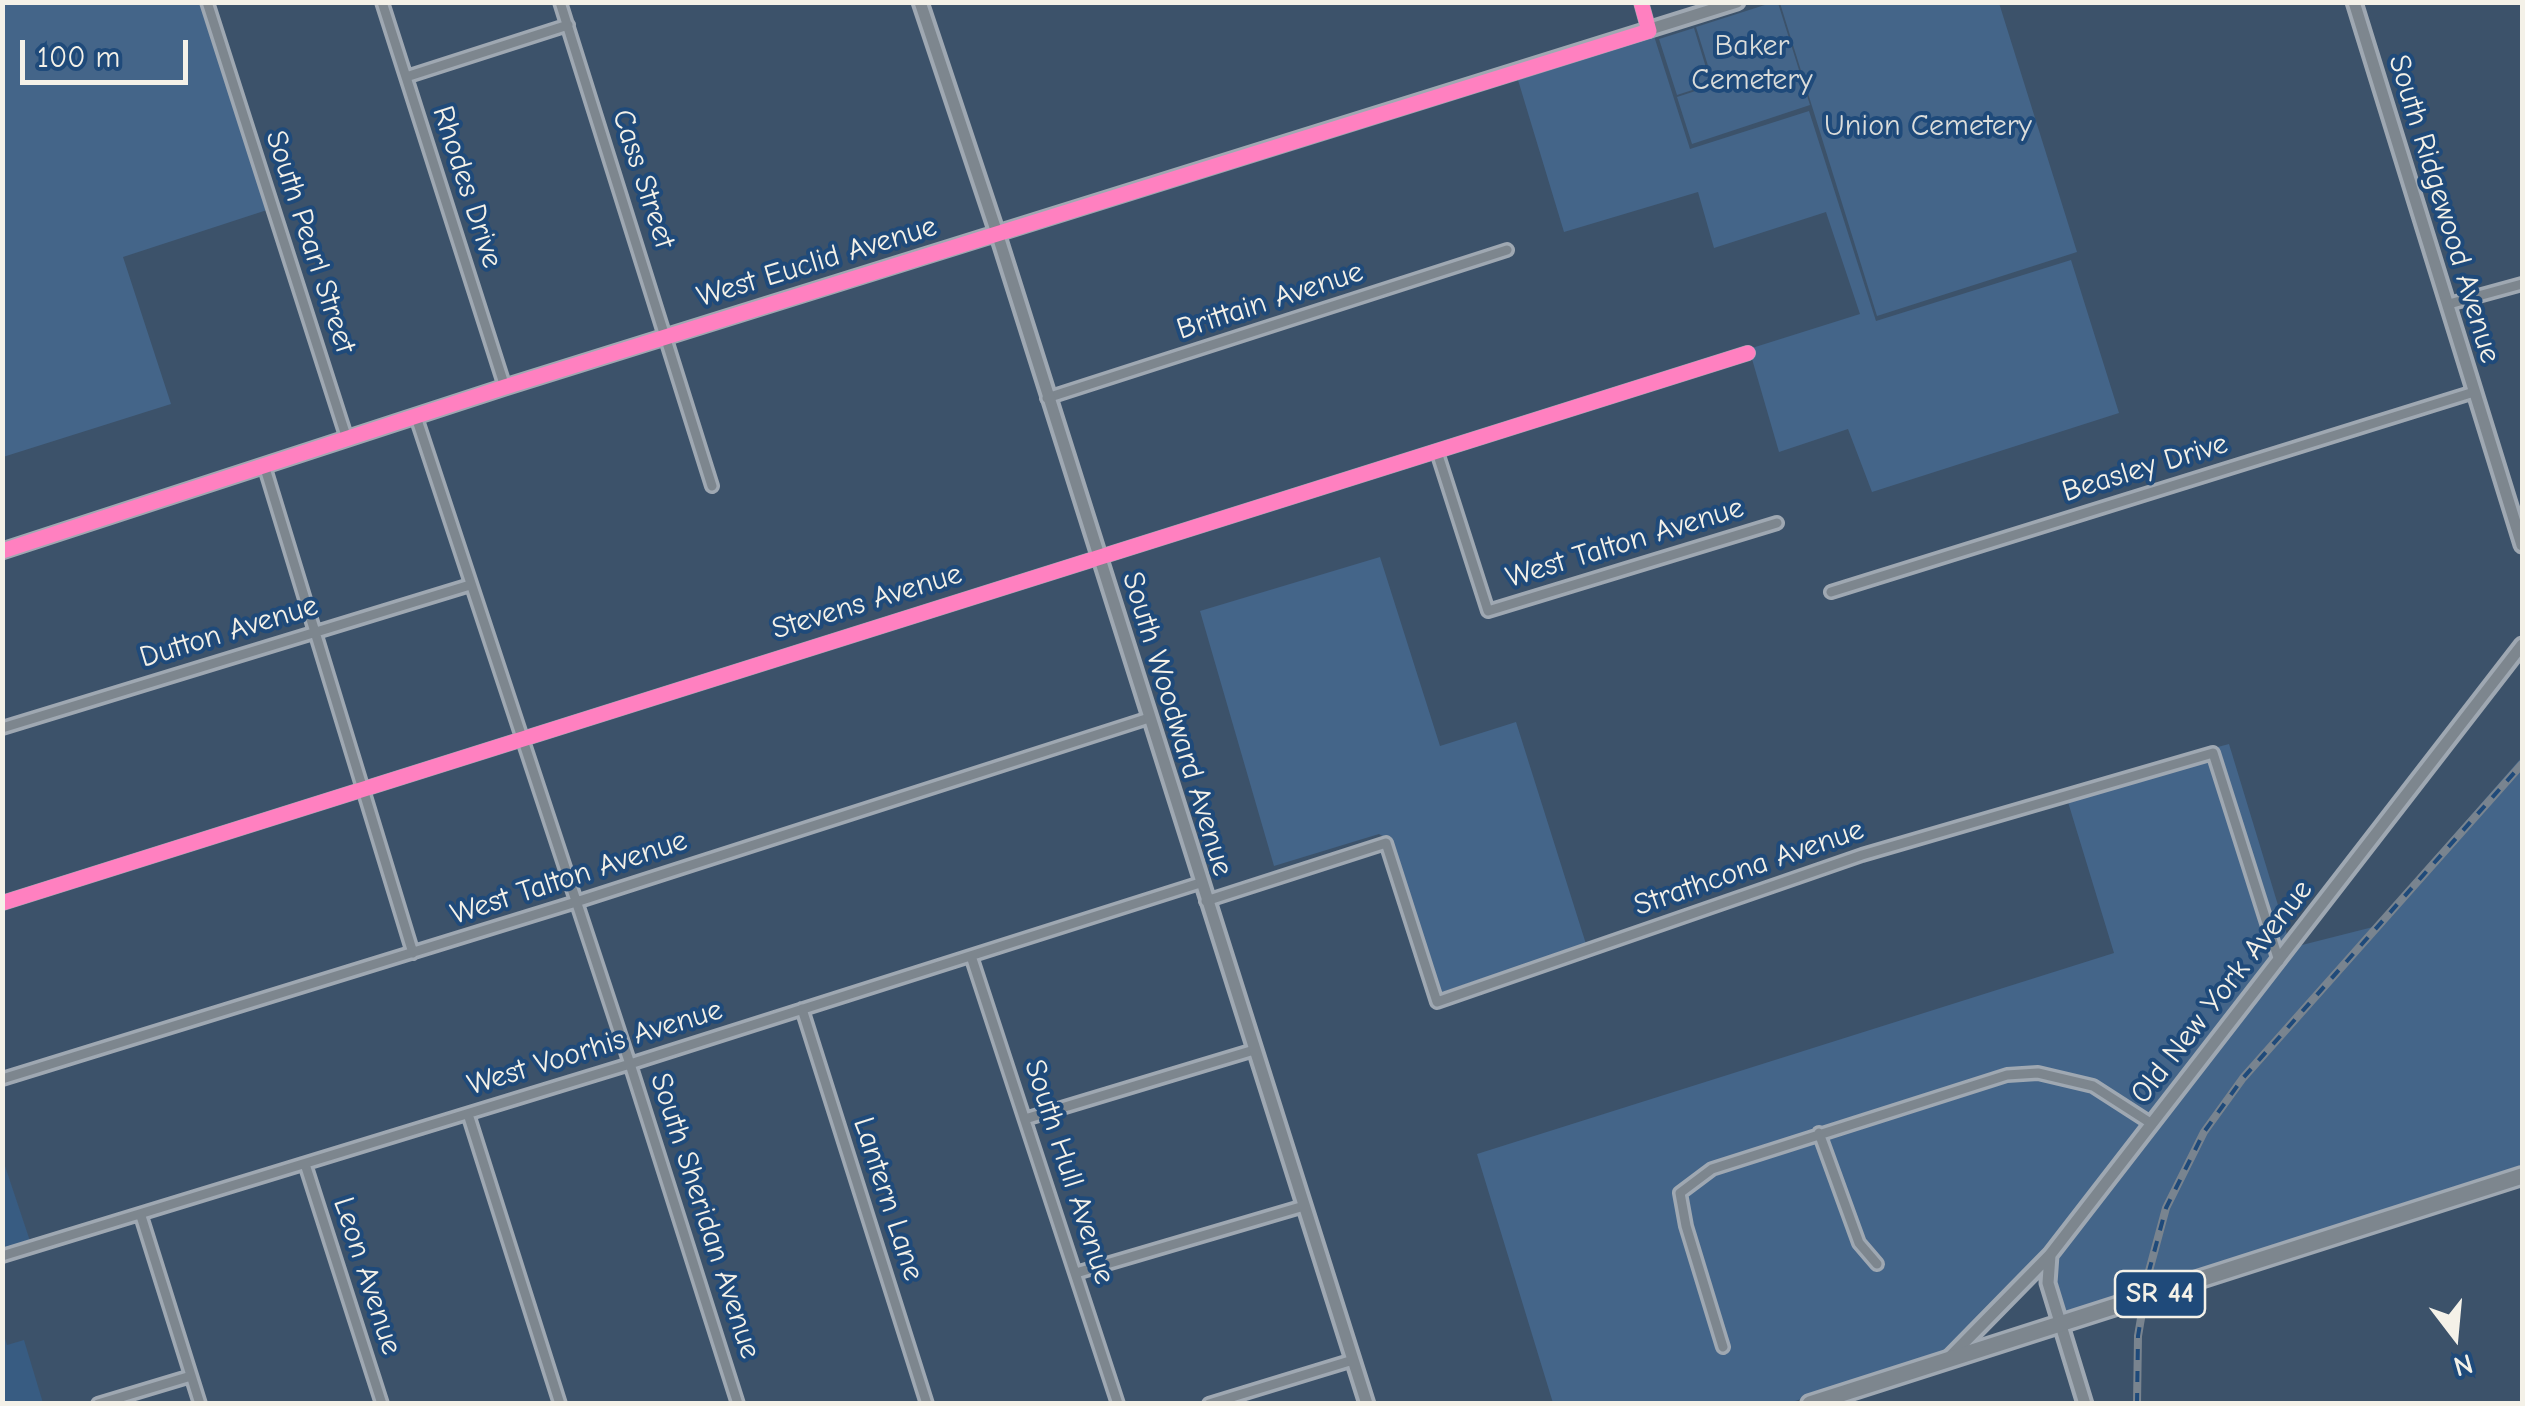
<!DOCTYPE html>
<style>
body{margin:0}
#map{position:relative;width:2525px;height:1406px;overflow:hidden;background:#3c526a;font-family:"Comic Neue",sans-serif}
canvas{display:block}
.frame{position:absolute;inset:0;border:5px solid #f4f1e8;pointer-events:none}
.north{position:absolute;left:2405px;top:1286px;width:100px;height:100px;-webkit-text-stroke:8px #1f4a7a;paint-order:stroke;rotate:164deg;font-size:28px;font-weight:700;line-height:40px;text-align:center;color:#f4f1e8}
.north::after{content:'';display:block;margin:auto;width:35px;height:45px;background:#f4f1e8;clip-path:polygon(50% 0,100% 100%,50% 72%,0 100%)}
.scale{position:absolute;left:20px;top:40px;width:168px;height:45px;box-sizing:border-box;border:5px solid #f4f1e8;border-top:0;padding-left:12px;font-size:30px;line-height:35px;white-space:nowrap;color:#f4f1e8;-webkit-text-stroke:8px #1f4a7a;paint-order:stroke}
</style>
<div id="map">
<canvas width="2525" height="1406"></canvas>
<div class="frame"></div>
<div class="north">N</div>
<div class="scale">100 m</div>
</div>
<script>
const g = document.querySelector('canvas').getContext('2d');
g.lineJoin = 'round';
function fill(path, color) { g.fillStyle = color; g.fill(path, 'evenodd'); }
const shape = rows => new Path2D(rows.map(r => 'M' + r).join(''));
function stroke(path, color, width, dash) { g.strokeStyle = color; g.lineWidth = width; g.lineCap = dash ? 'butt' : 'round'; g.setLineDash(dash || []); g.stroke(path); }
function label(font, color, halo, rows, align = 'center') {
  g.font = font + ' "Comic Neue",sans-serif'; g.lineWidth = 8; g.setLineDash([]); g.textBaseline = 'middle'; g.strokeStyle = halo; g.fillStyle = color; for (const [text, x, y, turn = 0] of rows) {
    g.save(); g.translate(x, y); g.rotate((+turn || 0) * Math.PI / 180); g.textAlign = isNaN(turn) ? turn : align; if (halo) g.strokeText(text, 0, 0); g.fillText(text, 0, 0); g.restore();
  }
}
fill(shape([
 [2,1157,30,1241,3,1249,2,1249],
 [3,1332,7,1345,24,1340,43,1403,3,1403]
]), '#385c82');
fill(shape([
 [3,2,201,3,267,210,123,257,171,404,3,457],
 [1771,3,1778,3,1810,105,1692,144,1677,97,1714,85,1696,27],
 [1780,3,1999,3,2077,252,1877,316],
 [1694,28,1711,84,1677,95,1659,39],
 [1654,36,1690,149,1809,111,1876,321,2071,260,2119,413,1872,492,1848,429,1779,452,1752,359,1755,357,1752,348,1860,314,1826,212,1714,248,1698,192,1564,232,1518,80],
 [1380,557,1440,746,1516,722,1586,944,1439,993,1391,841,1379,834,1274,866,1200,611],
 [2229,744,2288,938,2281,948,2218,751,2214,748],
 [2522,757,2522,1170,2063,1316,2053,1282,2056,1258,2298,946,2373,927],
 [2209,760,2272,959,2048,1247,1980,1319,1945,1353,1789,1403,1553,1403,1477,1154,2114,953,2068,802]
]), '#446589');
const minor = shape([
 [207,2,347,439],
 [382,2,505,387],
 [560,2,712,486],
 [1641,2,1649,31],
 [406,77,568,25],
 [2449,304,2522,284],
 [1047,398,1507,250],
 [416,417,630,1064,738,1404],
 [1437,452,1488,611,1777,523],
 [264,465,413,953],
 [1831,592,2474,392],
 [2,728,470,585],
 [1206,901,1386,843,1437,1002,1862,855,2213,753,2279,961],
 [2,903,1748,353],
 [971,956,1118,1404],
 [802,1009,927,1404],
 [2,1079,576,902,1149,718],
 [468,1114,560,1404],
 [1025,1119,1254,1050],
 [1819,1133,1859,1243,1877,1264],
 [305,1164,382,1404],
 [141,1216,200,1404],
 [2,1256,630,1064,1200,883],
 [1076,1273,1304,1206],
 [1723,1347,1686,1226,1680,1193,1712,1169,2007,1075,2038,1073,2093,1086,2152,1124],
 [98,1404,191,1376],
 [1209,1404,1353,1360]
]);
const tertiary = shape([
 [920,2,998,236,1367,1404],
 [2354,2,2522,545],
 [2,551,505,387,1737,2],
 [2050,1255,2048,1283,2085,1404],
 [1949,1358,2050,1255,2522,645]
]);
const primary = shape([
 [1810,1404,2522,1176]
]);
stroke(minor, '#9fa8b2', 16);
stroke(tertiary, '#9fa8b2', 19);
stroke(primary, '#9fa8b2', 22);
stroke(minor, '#7d868e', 9);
stroke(tertiary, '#7d868e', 11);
stroke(primary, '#7d868e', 15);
const rail = shape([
 [2137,1404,2138,1336,2149,1271,2166,1208,2204,1132,2243,1078,2522,764]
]);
stroke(rail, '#79848f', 8);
stroke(rail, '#1f4a7a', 4, [11]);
stroke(shape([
 [2,551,505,387,1649,31,1641,2],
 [2,903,1748,353]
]), '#ff80c0', 15);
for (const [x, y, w] of [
 [2160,1294,90]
]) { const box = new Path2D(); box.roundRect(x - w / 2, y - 23, w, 46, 8); g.fillStyle = '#1f4a7a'; g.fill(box); stroke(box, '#f4f1e8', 2.5); }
label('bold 28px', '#f4f1e8', null, [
 ["SR 44",2160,1294]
]);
label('30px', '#dadcda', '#1f4a7a', [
 ["Baker",1752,47],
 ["Cemetery",1752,81],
 ["Union Cemetery",1928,127]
]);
label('30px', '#f4f1e8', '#1f4a7a', [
 ["Cass Street",643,179,72],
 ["Rhodes Drive",467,187,72],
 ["South Ridgewood Avenue",2444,209,73],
 ["South Pearl Street",310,242,72],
 ["West Euclid Avenue",817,262,-17],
 ["Brittain Avenue",1270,301,-18],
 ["Beasley Drive",2145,468,-17],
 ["West Talton Avenue",1625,543,-17],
 ["Stevens Avenue",867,602,-17],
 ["Dutton Avenue",229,632,-17],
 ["South Woodward Avenue",1177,724,73],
 ["Strathcona Avenue",1749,868,-19],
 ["West Talton Avenue",569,878,-18],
 ["Old New York Avenue",2222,992,-52],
 ["West Voorhis Avenue",595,1048,-17],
 ["South Hull Avenue",1069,1172,72],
 ["Lantern Lane",888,1199,72],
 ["South Sheridan Avenue",705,1216,72],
 ["Leon Avenue",367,1276,72]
]);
</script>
